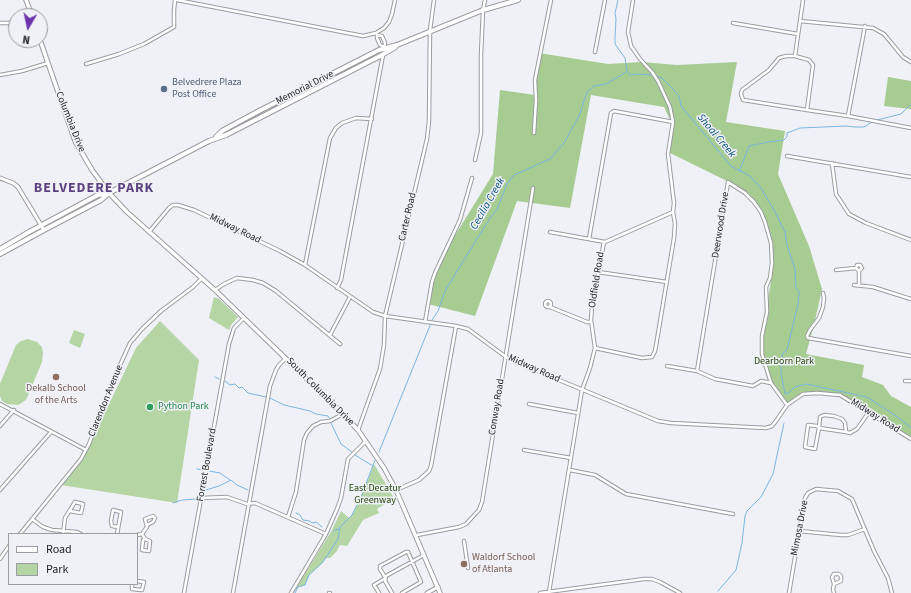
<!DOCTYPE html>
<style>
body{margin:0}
#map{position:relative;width:911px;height:593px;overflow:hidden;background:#eff1f6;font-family:"Source Sans 3",sans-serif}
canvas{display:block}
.legend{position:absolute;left:8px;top:533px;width:130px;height:52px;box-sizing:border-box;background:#eff1f6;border:1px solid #9b9da0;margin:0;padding:5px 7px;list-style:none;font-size:12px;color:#1d1e20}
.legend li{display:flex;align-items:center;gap:8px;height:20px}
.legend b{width:20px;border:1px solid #9b9da0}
.north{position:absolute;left:8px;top:8px;width:40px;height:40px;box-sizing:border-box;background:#eff1f6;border:1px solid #9b9da0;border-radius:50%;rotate:189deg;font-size:11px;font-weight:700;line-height:16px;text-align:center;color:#1d1e20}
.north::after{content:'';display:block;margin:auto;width:14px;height:18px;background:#6c34aa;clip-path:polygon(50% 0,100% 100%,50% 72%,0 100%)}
</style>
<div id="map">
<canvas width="911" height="593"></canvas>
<ul class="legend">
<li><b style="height:5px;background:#fff"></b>Road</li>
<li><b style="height:11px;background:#b5d5a4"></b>Park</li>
</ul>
<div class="north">N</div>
</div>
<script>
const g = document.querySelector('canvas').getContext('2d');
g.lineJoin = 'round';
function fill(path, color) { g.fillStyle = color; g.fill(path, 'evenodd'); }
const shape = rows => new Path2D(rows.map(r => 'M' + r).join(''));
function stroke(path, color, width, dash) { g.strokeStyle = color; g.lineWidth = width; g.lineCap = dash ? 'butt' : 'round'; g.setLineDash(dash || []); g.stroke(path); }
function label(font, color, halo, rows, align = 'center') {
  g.font = font + ' "Source Sans 3",sans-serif'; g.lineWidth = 3; g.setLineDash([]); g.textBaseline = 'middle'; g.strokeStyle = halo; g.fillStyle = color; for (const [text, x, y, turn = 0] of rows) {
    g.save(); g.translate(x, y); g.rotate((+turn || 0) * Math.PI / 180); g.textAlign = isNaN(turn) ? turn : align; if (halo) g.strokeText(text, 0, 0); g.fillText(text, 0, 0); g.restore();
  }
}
fill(shape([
 [214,297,219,299,238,317,231,325,229,330,209,318],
 [160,321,199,360,177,503,61,485,78,465,85,454,136,348],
 [74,330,85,334,80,348,69,343],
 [28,339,37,342,42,347,43,353,42,362,26,400,18,405,7,404,2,401,0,396,0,384,16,345,21,341],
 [374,464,394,498,377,509,379,513,363,520,347,546,340,545,337,551,330,558,326,558,321,564,309,575,305,585,298,587,293,593,332,530,341,511,349,518,352,515,361,497]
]), '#b5d5a4');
fill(shape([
 [539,53,608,64,642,62,677,65,737,62,726,122,785,131,778,174,809,246,822,289,814,325,806,354,864,365,862,377,883,385,891,396,911,407,911,439,888,427,863,409,839,395,820,392,802,395,786,404,781,393,776,388,764,368,760,344,771,282,771,244,761,213,745,193,725,180,668,152,672,124,664,107,591,95,570,208,517,201,475,316,428,304,434,274,449,245,493,174,500,90,535,95],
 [888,77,911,81,911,109,884,106]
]), '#a7cc92');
stroke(shape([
 [618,0,615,13,616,19,615,37,615,44,625,58,627,71,630,75,638,74,653,75],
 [656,76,662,78,672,88,679,96,681,106,731,166,750,176,761,188,774,210,785,232,787,245,795,269,796,288,799,292,798,304,787,350,783,353,781,360,781,374,785,394,790,392,795,387,806,384,867,397,896,416,911,428],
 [877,120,901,114,911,104],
 [739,172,749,146,768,142,784,140,787,137,787,133,800,128,846,126,855,127,864,127,872,122],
 [432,320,438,311,445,291,454,276,490,218,497,209,507,184,514,175,550,159,564,143,570,132,579,116,587,92,594,86,606,84,626,72],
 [215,377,219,379],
 [225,381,230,385,235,384,239,388,242,387,248,393,266,397],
 [270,398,284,405,310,411,316,414,328,416,330,419],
 [331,423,341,444,352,452],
 [379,452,431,323],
 [355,455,373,466],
 [197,469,203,470],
 [209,471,220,473,230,480],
 [206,490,219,486,231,480,237,485,248,490],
 [173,503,182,500,197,499],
 [296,513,300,515,303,520,310,521,312,523,316,522,322,527],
 [333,532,335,530,339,529],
 [718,591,736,570,742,543,745,516,747,511,761,497,773,474,784,423],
 [295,593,298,587,305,585,309,575,323,562,338,539,340,527,352,515,361,497,375,460]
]), '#7ab6e1', 1);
const minor = shape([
 [177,0,363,36,376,33,384,28,389,22,392,14,395,0],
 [800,21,873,28,884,34,903,57,911,62],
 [0,23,16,23],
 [733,23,798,34],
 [377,35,382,36,385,43,384,50],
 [377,35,377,38,380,45,384,47],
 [595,52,605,0],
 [795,56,803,0],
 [86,64,119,54,144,44,174,27,174,10,175,0],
 [0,75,22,71,48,63],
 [807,110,813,65,809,60,795,56,786,56,779,58,769,70,742,90,741,94,743,100,807,110,848,116,911,128],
 [848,116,865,26],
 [534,133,536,100,535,80,551,0],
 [787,156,911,177],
 [475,160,481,133,481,55,483,10,485,0],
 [832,163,836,194,849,214,866,223,911,240],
 [149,232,169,208,173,205,178,205,194,210,280,251,305,265,373,312,385,316,456,326,468,329,506,357,518,363,658,421,671,423,766,428,772,426,776,421,787,405,803,394,817,393,840,395,911,439],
 [550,232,605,242,673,212],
 [589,239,611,113,614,111,673,122],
 [305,265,330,138,336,128,342,123,356,118,372,119],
 [856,268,857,265,860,265,862,268,859,271],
 [836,270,856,268,859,271,859,285],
 [598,272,667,282],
 [854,285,873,287,911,299],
 [337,288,341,280,383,55],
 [215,290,224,284,237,278,253,280,263,283,276,291,340,344],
 [823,293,824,298,823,307,819,318,810,330,807,336,808,338,911,356],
 '545 304a3 3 0 1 1 6 0a3 3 0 1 1-6 0Z',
 [550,307,587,322,591,322],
 [425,322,432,282,435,273,460,220,472,178],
 [330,335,350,297],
 [595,348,642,358,652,357,655,351,657,340,674,238,675,224,673,212,674,203,668,154,673,122,670,107,658,81,652,72,640,59,631,46,628,32,633,0],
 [667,366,697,371,715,379,753,386,761,381,771,383],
 [697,371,728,182,745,193,754,202,761,212,765,222,771,243,772,263,770,278,766,287,767,312,762,336,762,354,771,383,787,405],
 [905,381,911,381],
 [0,404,86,450],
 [529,404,578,413],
 [0,426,14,410],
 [358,430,380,369,384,345,385,316,427,139,429,121,430,30,434,0],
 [846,432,845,423,842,419,834,416,824,415,820,417,819,428,815,449,805,447,808,425,817,426,819,428,846,432,850,433,857,429,869,412],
 [524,450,571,458],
 [570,470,595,475,626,494,733,514],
 [0,490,51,432],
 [396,490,419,480,429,471,431,466,456,326],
 [201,498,227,497,247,504,255,503,326,534],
 [288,517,296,492,304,440,307,433,313,426,321,422,330,421,343,414],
 [32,519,43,527,52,530,77,532,81,534],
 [799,531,841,535,848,535,865,529],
 [20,534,81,459,89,444,116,374,130,343,142,329,161,311,193,287,202,278],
 [63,534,65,518,75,502,83,504,81,513,70,511],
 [117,534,121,512,113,510,111,521,112,526,118,527],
 [142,534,147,527,145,519,153,516,155,518,153,522,147,525],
 [137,535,142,534,145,539,150,541,149,551,142,550,143,540,145,539],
 [417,535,459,527,466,524,479,510,482,502,533,188],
 [464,541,468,568],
 [0,559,9,546],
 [385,577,380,569,380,566,406,552,408,552,421,582,402,593],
 [132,584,132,589,141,590,142,590,144,582,137,581],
 [834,584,841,581,841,576,839,574,834,574,832,577,834,584,833,589,834,593],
 [549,592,582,390,590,368,595,348,591,320,592,306,604,242],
 [184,593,229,344,234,328,244,318],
 [233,593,270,386,276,370,279,365,286,358],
 [291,593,326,534,337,509,341,498,348,459,366,441],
 [329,593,330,593],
 [379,593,374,585,384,579],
 [392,593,385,581,386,576,424,555],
 [540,593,644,579,652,579,660,582,680,593],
 [789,593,805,498,808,493,816,489,838,491,852,499,874,551,888,578,892,593]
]);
const tertiary = shape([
 [0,178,13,183,18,187,44,230],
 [427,593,438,587]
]);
const secondary = shape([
 [26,0,32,16],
 [40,40,75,141,92,170,109,193,127,212,215,290,343,414,358,430,384,468,396,490,440,593]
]);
const primary = shape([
 [216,137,222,131,259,111,379,50,397,45,483,10,518,0],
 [0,249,29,232,83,203,98,195,108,193],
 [0,254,44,230,101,200,109,193,209,141,226,135,380,56,394,48,397,45]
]);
stroke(minor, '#9a9ca1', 4.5);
stroke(tertiary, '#9a9ca1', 5);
stroke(secondary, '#9a9ca1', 5.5);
stroke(primary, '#9a9ca1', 6);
stroke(minor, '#fff', 2.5);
stroke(tertiary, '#fff', 3);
stroke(secondary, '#fff', 3.5);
stroke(primary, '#fff', 4);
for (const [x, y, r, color] of [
 [164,89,4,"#5c6f8a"],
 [56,377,4,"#8d6e63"],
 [150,407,4,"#2e9e5b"],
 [464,564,4,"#8d6e63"]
]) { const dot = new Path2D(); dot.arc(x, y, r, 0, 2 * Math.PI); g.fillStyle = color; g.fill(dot); stroke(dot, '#eff1f6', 1.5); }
label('10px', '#4e5e75', '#eff1f6', [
 ["Belvedrere Plaza",172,83],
 ["Post Office",172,95]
], 'left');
label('10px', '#1d1e20', '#eff1f6', [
 ["Memorial Drive",305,88,-27],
 ["Columbia Drive",70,122,68],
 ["Carter Road",408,217,-77],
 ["Deerwood Drive",721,225,-81],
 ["Midway Road",235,229,26],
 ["Oldfield Road",597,280,-81],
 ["Midway Road",534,369,24],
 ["South Columbia Drive",320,392,45],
 ["Clarendon Avenue",106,401,-68],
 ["Conway Road",497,407,-81],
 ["Midway Road",875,416,32],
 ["Forrest Boulevard",207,465,-80],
 ["Mimosa Drive",800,528,-79]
]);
label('10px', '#244609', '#eff1f6', [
 ["Dearborn Park",784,362],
 ["East Decatur",375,489],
 ["Greenway",375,501]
]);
label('10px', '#785e54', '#eff1f6', [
 ["Dekalb School",56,389],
 ["of the Arts",56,401],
 ["Waldorf School",472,558,"left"],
 ["of Atlanta",472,570,"left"]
]);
label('10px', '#27864d', '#eff1f6', [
 ["Python Park",158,407]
], 'left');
label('italic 11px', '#004e77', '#eff1f6', [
 ["Shoal Creek",716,136,50],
 ["Cecilia Creek",488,204,-60]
]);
g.letterSpacing = '1px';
label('bold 14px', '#5d4481', '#eff1f6', [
 ["BELVEDERE PARK",94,189]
]);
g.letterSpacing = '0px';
</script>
